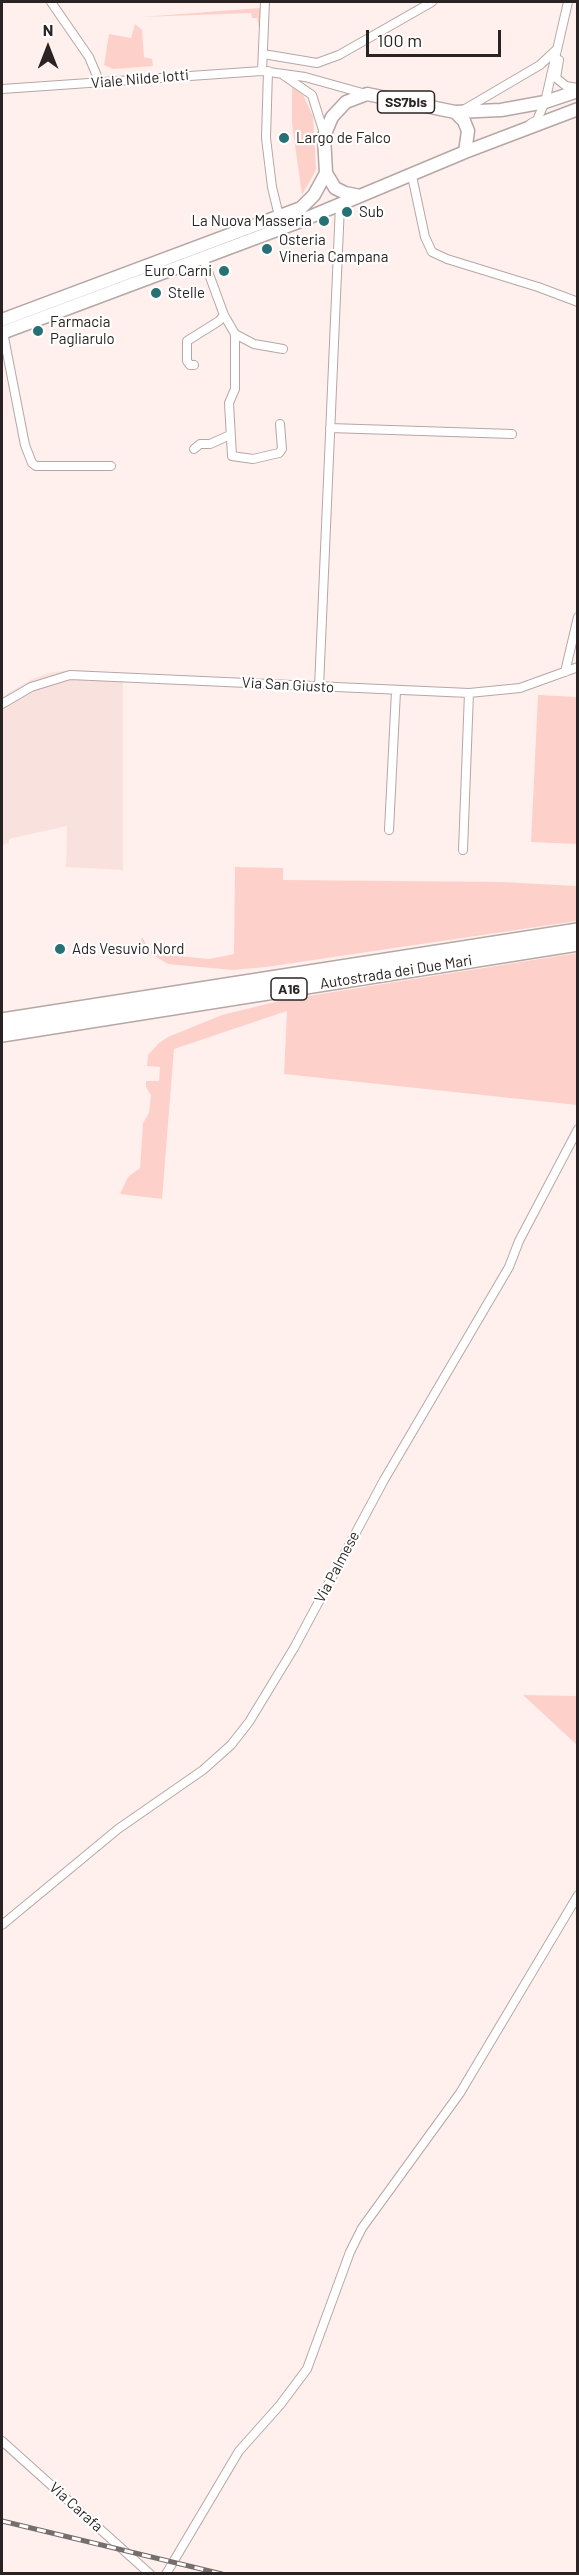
<!DOCTYPE html>
<style>
body{margin:0}
#map{position:relative;width:579px;height:2575px;overflow:hidden;background:#fff0ee;font-family:Barlow,sans-serif}
canvas{display:block}
.frame{position:absolute;inset:0;border:3px solid #292423;pointer-events:none}
.north{position:absolute;left:18px;top:18px;width:60px;height:60px;-webkit-text-stroke:4px #fff;paint-order:stroke;rotate:0deg;font-size:16px;font-weight:700;line-height:24px;text-align:center;color:#292423}
.north::after{content:'';display:block;margin:auto;width:21px;height:27px;background:#292423;clip-path:polygon(50% 0,100% 100%,50% 72%,0 100%)}
.scale{position:absolute;left:366px;top:30px;width:135px;height:27px;box-sizing:border-box;border:3px solid #292423;border-top:0;padding-left:8px;font-size:18px;line-height:21px;white-space:nowrap;color:#292423;-webkit-text-stroke:4px #fff;paint-order:stroke}
</style>
<div id="map">
<canvas width="579" height="2575"></canvas>
<div class="frame"></div>
<div class="north">N</div>
<div class="scale">100 m</div>
</div>
<script>
const g = document.querySelector('canvas').getContext('2d');
g.lineJoin = 'round';
function fill(path, color) { g.fillStyle = color; g.fill(path, 'evenodd'); }
const shape = rows => new Path2D(rows.map(r => 'M' + r).join(''));
function stroke(path, color, width, dash) { g.strokeStyle = color; g.lineWidth = width; g.lineCap = dash ? 'butt' : 'round'; g.setLineDash(dash || []); g.stroke(path); }
function label(font, color, halo, rows, align = 'center') {
  g.font = font + ' Barlow,sans-serif'; g.lineWidth = 4.5; g.setLineDash([]); g.textBaseline = 'middle'; g.strokeStyle = halo; g.fillStyle = color; for (const [text, x, y, turn = 0] of rows) {
    g.save(); g.translate(x, y); g.rotate((+turn || 0) * Math.PI / 180); g.textAlign = isNaN(turn) ? turn : align; if (halo) g.strokeText(text, 0, 0); g.fillText(text, 0, 0); g.restore();
  }
}
fill(shape([
 [72,670,123,673,123,870,66,867,67,826,9,839,9,843,2,845,2,697,32,679,53,672]
]), '#f9e2de');
fill(shape([
 [260,8,260,33,257,18,252,18,251,13,141,17],
 [135,24,142,30,144,57,152,59,153,66,113,69,104,65,109,34,131,38],
 [292,87,303,95,313,116,316,170,302,195,292,123],
 [538,695,577,697,577,844,531,842],
 [235,867,283,868,283,880,501,882,577,886,577,921,266,967,233,970,168,964,148,952,141,941,142,937,149,949,158,954,209,959,234,954],
 [577,953,577,1105,284,1074,287,1011,174,1049,162,1199,120,1194,128,1177,140,1168,143,1123,149,1113,151,1095,146,1087,146,1081,159,1081,160,1067,147,1066,148,1055,159,1043,168,1037,222,1015,283,1000],
 [523,1695,577,1696,577,1745]
]), '#fdd1ca');
const minor = shape([
 [51,2,89,57,100,83],
 [263,54,317,63,339,55,432,2],
 [559,60,556,78,566,86,578,88],
 [262,71,265,2],
 [268,71,266,138,272,187,279,216],
 [283,75,312,95,324,133],
 [2,89,262,71,305,77,366,94],
 [465,109,540,65,556,50],
 [530,124,537,120,545,102,568,2],
 [412,176,425,237,432,252,447,259,538,287,578,302],
 [203,258,224,315,235,334,254,344,283,349],
 [3,332,25,445,32,463,36,466,111,466],
 [235,334,235,389,229,403,232,456,253,459,279,453,282,449,280,424],
 [194,365,190,365,187,361,187,341,219,321,224,315],
 [330,428,512,434],
 [194,449,200,444,210,444,230,435],
 [565,672,578,617],
 [319,687,340,205],
 [2,704,31,687,70,675,469,693,520,688,578,667],
 [389,830,396,691],
 [463,850,469,693],
 [2,1925,118,1829,203,1770,231,1745,249,1722,294,1648,384,1480,509,1267,519,1241,578,1129],
 [2,2441,150,2574],
 [166,2574,239,2451,280,2405,307,2369,350,2252,362,2228,460,2093,578,1895]
]);
const primary = shape([
 [455,112,464,121,468,131,465,152],
 [326,173,335,188,345,193,360,196],
 [2,320,301,208,314,195,326,173,324,136,332,117,346,102,367,94,455,112,501,110,545,102,578,91],
 [2,333,293,224,465,152,578,109]
]);
const motorway = shape([
 [2,1021,578,931],
 [2,1034,578,943]
]);
stroke(minor, '#b5a7a5', 10);
stroke(primary, '#b5a7a5', 15);
stroke(motorway, '#b5a7a5', 18);
stroke(minor, '#fff', 8);
stroke(primary, '#fff', 12);
stroke(motorway, '#fff', 15);
const rail = shape([
 [2,2521,222,2574]
]);
stroke(rail, '#766e6c', 5);
stroke(rail, '#fff', 3, [9]);
for (const [x, y, r, color] of [
 [284,138,6,"#267076"],
 [347,212,6,"#267076"],
 [324,221,6,"#267076"],
 [267,249,6,"#267076"],
 [224,271,6,"#267076"],
 [156,293,6,"#267076"],
 [38,331,6,"#267076"],
 [60,949,6,"#267076"]
]) { const dot = new Path2D(); dot.arc(x, y, r, 0, 2 * Math.PI); g.fillStyle = color; g.fill(dot); stroke(dot, '#fff', 2); }
for (const [x, y, w] of [
 [406,102,57],
 [289,989,36]
]) { const box = new Path2D(); box.roundRect(x - w / 2, y - 11, w, 22, 4.5); g.fillStyle = '#fff'; g.fill(box); stroke(box, '#292423', 1.5); }
label('bold 14px', '#292423', null, [
 ["SS7bis",406,102],
 ["A16",289,989]
]);
label('15px', '#292423', '#fff', [
 ["Viale Nilde Iotti",140,79,-5],
 ["Via San Giusto",288,685,3],
 ["Autostrada dei Due Mari",396,972,-9],
 ["Via Palmese",337,1567,-62],
 ["Via Carafa",76,2507,42]
]);
label('15px', '#292423', '#fff', [
 ["Largo de Falco",296,138],
 ["Sub",359,212],
 ["La Nuova Masseria",312,221,"right"],
 ["Osteria",279,240],
 ["Vineria Campana",279,257],
 ["Euro Carni",212,271,"right"],
 ["Stelle",168,293],
 ["Farmacia",50,322],
 ["Pagliarulo",50,339],
 ["Ads Vesuvio Nord",72,949]
], 'left');
</script>
